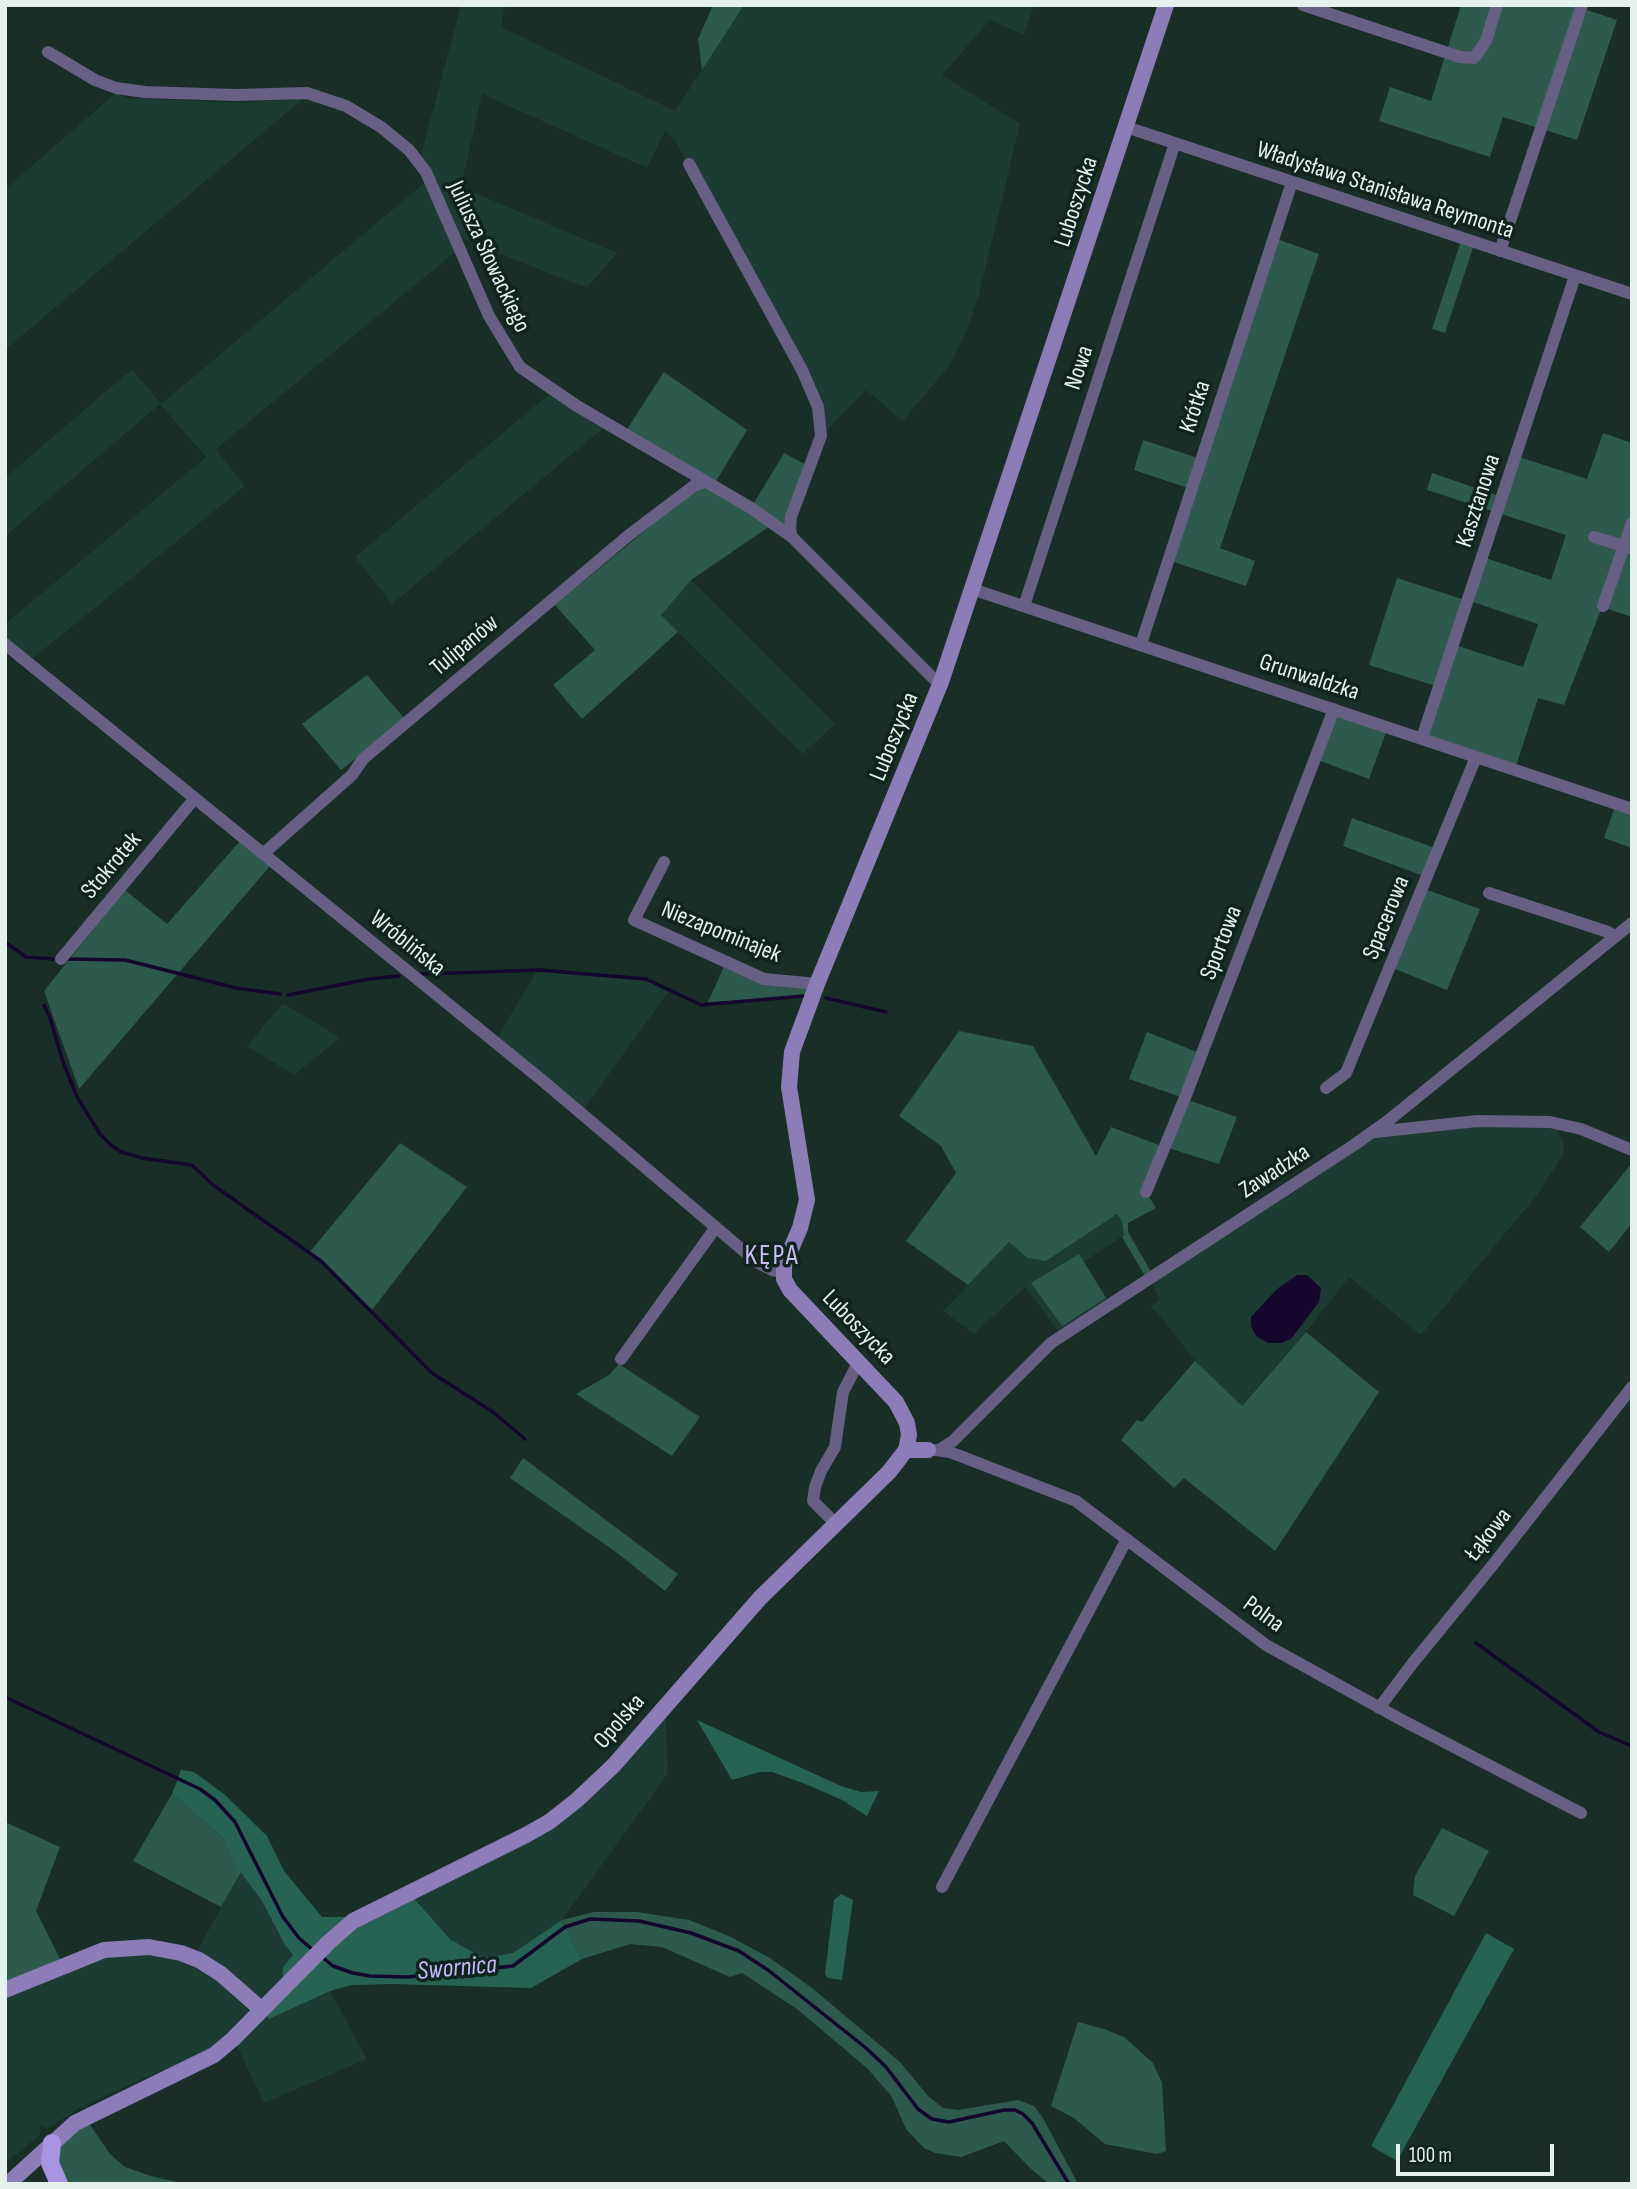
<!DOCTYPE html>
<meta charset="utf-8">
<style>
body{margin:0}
#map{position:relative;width:1637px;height:2189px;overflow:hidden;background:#182e27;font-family:"Sofia Sans Condensed",sans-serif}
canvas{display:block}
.frame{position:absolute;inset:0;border:7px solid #e4f1ed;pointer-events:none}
.scale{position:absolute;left:1396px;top:2144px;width:158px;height:32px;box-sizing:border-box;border:4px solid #e4f1ed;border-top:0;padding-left:9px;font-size:21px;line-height:24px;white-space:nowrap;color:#e4f1ed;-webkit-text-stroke:5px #0e241d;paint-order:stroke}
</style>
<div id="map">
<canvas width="1637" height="2189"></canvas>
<div class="frame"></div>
<div class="scale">100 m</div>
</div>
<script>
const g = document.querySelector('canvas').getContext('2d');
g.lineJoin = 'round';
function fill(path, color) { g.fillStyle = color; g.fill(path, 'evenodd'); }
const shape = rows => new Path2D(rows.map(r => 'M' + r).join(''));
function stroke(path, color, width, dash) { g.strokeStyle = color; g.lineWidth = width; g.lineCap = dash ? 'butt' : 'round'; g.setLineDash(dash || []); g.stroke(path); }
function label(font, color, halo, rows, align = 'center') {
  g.font = font + ' "Sofia Sans Condensed",sans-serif'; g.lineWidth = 7; g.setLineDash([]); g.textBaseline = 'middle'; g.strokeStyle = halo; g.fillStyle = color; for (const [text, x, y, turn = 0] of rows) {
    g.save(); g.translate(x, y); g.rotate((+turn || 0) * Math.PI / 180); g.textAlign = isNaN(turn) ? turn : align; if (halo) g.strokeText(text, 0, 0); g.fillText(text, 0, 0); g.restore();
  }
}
fill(shape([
 [461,5,505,5,501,27,675,111,744,5,1034,5,1024,35,990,20,942,75,1020,124,979,295,967,330,949,366,903,421,866,390,821,436,821,418,675,140,665,131,647,168,482,94,461,187,617,253,587,288,453,235,459,249,216,449,245,486,32,659,5,637,5,624,206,457,160,404,5,536,5,478,132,369,161,404,429,179,419,163],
 [117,92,125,98,241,103,304,98,5,350,5,189],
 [553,391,608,424,392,604,355,557],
 [691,580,835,724,803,754,660,615],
 [536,972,644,980,668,992,581,1113,497,1038],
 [283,1003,340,1038,294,1075,247,1046],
 [1477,1121,1557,1128,1564,1145,1563,1155,1537,1195,1421,1335,1349,1277,1306,1332,1241,1406,1195,1361,1162,1318,1150,1307,1160,1299,1150,1280,1373,1132],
 [1117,1214,1122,1222,1124,1235,1084,1262,1111,1305,1062,1336,1025,1287,974,1334,943,1311,1009,1242,1027,1258,1046,1261],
 [665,1705,668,1773,562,1920,513,1953,484,1958,451,1940,409,1893,550,1822],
 [241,1872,262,1901,285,1945,293,1956,283,1989,269,2019,330,1991,367,2059,264,2103,234,2040,188,2069,163,2071,142,2079,81,2107,47,2129,40,2124,40,2135,5,2163,5,1990,104,1950,193,1958]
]), '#1c3b32');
fill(shape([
 [713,5,744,5,702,70,698,39],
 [1461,5,1572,5,1617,20,1577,140,1503,117,1490,157,1379,121,1390,87,1431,101],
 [1274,238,1319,254,1220,548,1255,561,1246,586,1168,560,1188,488,1134,470,1143,440,1201,459],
 [1462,238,1475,242,1445,333,1432,329],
 [664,372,747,430,713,486,751,508,784,453,810,467,790,530,773,524,691,580,661,615,678,632,582,719,553,685,595,650,555,605,704,482,624,434],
 [1603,433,1632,443,1632,617,1602,607,1564,705,1538,698,1515,769,1422,738,1439,687,1369,665,1397,578,1465,600,1458,646,1523,667,1538,624,1473,602,1483,557,1551,580,1566,535,1427,490,1432,473,1502,497,1516,456,1587,479],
 [367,675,405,719,341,770,302,724],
 [1334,709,1388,727,1369,779,1315,759],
 [1616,804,1632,809,1632,848,1604,838],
 [1352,818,1438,849,1426,877,1343,846],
 [240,841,270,866,79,1089,44,991,125,890,167,924],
 [1422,888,1480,909,1447,990,1390,967],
 [726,962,764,979,817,984,811,997,708,1002],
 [959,1031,1033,1046,1096,1156,1111,1127,1164,1147,1184,1098,1129,1079,1147,1032,1202,1054,1185,1099,1237,1117,1219,1164,1165,1147,1146,1192,1156,1208,1128,1223,1128,1232,1154,1277,1148,1281,1122,1237,1124,1235,1122,1222,1117,1214,1046,1261,1027,1258,1009,1242,968,1285,906,1241,956,1173,941,1146,899,1116],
 [400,1143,467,1187,372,1310,321,1261,309,1253],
 [1632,1163,1632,1223,1609,1252,1580,1227],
 [1079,1254,1106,1298,1062,1326,1031,1283],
 [1306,1332,1379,1392,1275,1551,1184,1478,1174,1488,1121,1440,1137,1420,1142,1422,1195,1361,1242,1406],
 [619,1364,700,1417,672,1456,576,1394,609,1375],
 [523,1458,678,1574,665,1591,616,1552,510,1478],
 [172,1794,223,1838,241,1872,221,1907,133,1861],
 [5,1822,60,1847,36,1911,63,1965,5,1990],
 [1442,1828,1489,1851,1454,1916,1413,1895,1415,1876],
 [594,1912,637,1912,689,1920,729,1936,770,1958,812,1988,900,2062,928,2096,943,2108,958,2110,1018,2100,1034,2106,1043,2118,1078,2184,1049,2184,1029,2167,1004,2141,961,2157,935,2153,924,2148,906,2129,892,2097,868,2069,797,2009,742,1973,730,1977,662,1947,630,1944,582,1959,562,1920],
 [1078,2022,1104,2029,1124,2037,1153,2063,1162,2083,1166,2151,1157,2154,1105,2144,1074,2118,1051,2106],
 [88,2122,110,2154,125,2167,154,2177,188,2184,71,2184,67,2182,57,2161,59,2146]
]), '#2e5a4d');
fill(shape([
 [697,1720,841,1786,861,1792,879,1791,867,1816,842,1800,808,1785,772,1772,760,1772,732,1780],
 [181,1770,194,1772,224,1794,267,1836,284,1871,322,1917,360,1917,409,1893,451,1940,484,1958,513,1953,562,1920,582,1959,531,1988,392,1984,352,1985,330,1991,269,2019,262,2010,283,1989,283,1967,293,1955,285,1945,262,1901,239,1870,223,1838,172,1794],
 [841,1894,853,1900,842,1980,828,1978,825,1974,834,1900],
 [1486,1933,1514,1949,1397,2161,1371,2146]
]), '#266353');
fill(shape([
 [1297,1275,1307,1275,1321,1288,1319,1302,1291,1339,1281,1343,1268,1343,1256,1336,1251,1326,1251,1317,1277,1289]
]), '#14072b');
stroke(shape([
 [5,942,26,957,53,959],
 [69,959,125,960,236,988,280,994],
 [422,974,540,970,646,979,701,1005,803,996],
 [288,995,369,979,399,976],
 [826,998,886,1012],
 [44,1005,50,1018,63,1062,77,1097,100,1134,111,1145,121,1152,142,1158,192,1165,213,1185,321,1261,432,1373,493,1412,525,1439],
 [1476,1643,1599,1732,1632,1746],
 [5,1697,200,1789,215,1800,235,1822,283,1917,299,1938,313,1950],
 [322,1957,333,1966,353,1973,370,1976,408,1977,513,1966,565,1927,590,1919,639,1921,691,1933,739,1951,768,1970,866,2048,886,2067,918,2109,932,2119,949,2122,1004,2110,1015,2110,1023,2114,1032,2123,1069,2184]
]), '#14072b', 3.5);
stroke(shape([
 [1303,5,1460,57,1474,58,1486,41,1497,5],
 [48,52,95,80,116,88,145,92,236,95,307,93,346,106,381,127,409,150,426,172,489,316,520,367,577,406,751,508,792,537,934,679,941,682],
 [1126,127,1632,294],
 [689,164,802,370,818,407,821,436,791,517,790,530,792,537],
 [1500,251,1582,5],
 [1594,537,1631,548],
 [972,589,1632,809],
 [1024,606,1175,143],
 [1603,606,1632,523],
 [5,644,543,1081,758,1263,772,1270,783,1272],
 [1141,644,1292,182],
 [1422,738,1575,276],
 [263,854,352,775,363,759,629,535,695,485,705,482],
 [664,862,634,920,764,979,817,984],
 [1489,893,1608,932,1615,937],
 [61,959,195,798],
 [1326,1088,1346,1073,1476,757],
 [1375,1132,1477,1121,1550,1122,1581,1129,1632,1150],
 [1146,1192,1186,1095,1334,709],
 [621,1359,716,1227],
 [935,1450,950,1452,1076,1501,1266,1645,1400,1719,1581,1813],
 [939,1450,953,1441,1051,1343,1354,1145,1389,1120,1632,923],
 [837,1525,813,1501,815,1487,821,1471,835,1447,843,1392,859,1361],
 [1379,1708,1412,1664,1492,1566,1632,1387],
 [942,1887,1127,1539]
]), '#685f84', 12);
stroke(shape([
 [906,1450,928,1450],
 [5,1990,104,1950,149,1947,181,1953,199,1960,221,1974,262,2010],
 [8,2184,75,2123,214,2055,233,2039,329,1942,353,1921,526,1835,549,1822,577,1800,614,1765,760,1598,889,1472,906,1450,909,1435,907,1423,896,1402,790,1290,784,1279,784,1265,800,1228,807,1200,789,1087,792,1052,817,984,941,682,1166,5]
]), '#8c7db8', 16);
stroke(shape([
 [52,2143,50,2163,59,2184]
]), '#a894e0', 18);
label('24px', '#e4f1ed', '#0e241d', [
 ["Władysława Stanisława Reymonta",1385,191,18],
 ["Luboszycka",1077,202,-72],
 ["Juliusza Słowackiego",488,257,65],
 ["Nowa",1080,368,-72],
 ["Krótka",1196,407,-72],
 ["Kasztanowa",1479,501,-72],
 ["Tulipanów",465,646,-40],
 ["Grunwaldzka",1309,678,18],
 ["Luboszycka",895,737,-68],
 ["Stokrotek",112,866,-50],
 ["Spacerowa",1387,918,-68],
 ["Niezapominajek",721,933,22],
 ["Sportowa",1222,943,-69],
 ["Wróblińska",407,944,39],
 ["Zawadzka",1275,1172,-33],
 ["Luboszycka",858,1328,46],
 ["Łąkowa",1489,1535,-52],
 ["Polna",1263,1615,36],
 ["Opolska",620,1722,-49]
]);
label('italic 26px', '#c9b7fe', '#0e241d', [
 ["Swornica",457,1969,-5]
]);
g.letterSpacing = '2px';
label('28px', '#c9bbf4', '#0e241d', [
 ["KĘPA",772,1257]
]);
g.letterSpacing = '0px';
</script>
